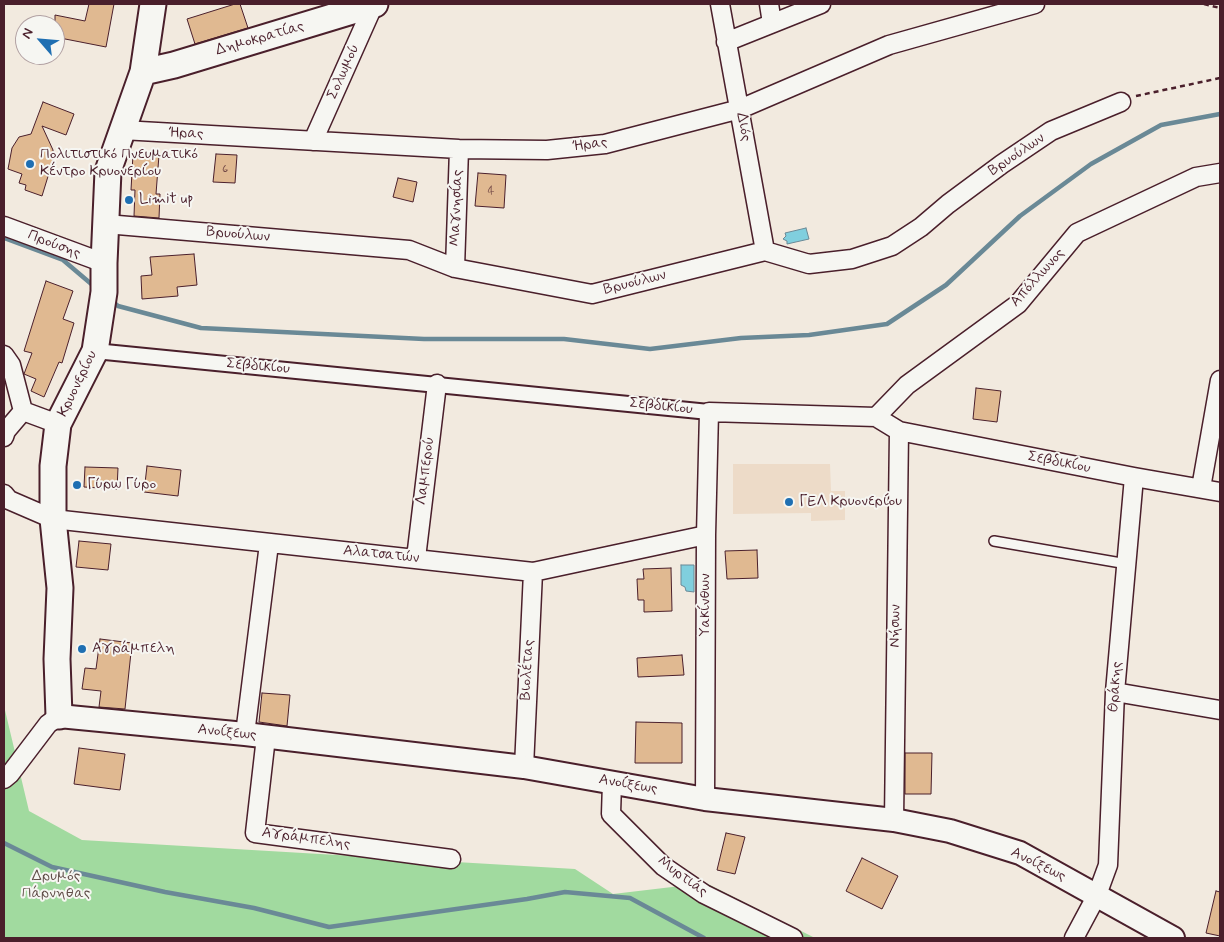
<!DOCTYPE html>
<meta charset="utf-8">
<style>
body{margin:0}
#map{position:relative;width:1224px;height:942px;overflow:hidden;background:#f2eadf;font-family:Mynerve,sans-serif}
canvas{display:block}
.frame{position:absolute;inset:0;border:5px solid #4a1f2b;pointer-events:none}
.north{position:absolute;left:15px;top:15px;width:50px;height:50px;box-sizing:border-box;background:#f6f6f2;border:1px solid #b1a0a2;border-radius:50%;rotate:297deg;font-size:14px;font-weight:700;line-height:20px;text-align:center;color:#4a1f2b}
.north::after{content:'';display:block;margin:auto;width:18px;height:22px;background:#1f6fb2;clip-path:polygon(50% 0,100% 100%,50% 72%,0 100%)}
</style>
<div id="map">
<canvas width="1224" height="942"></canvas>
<div class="frame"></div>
<div class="north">N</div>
</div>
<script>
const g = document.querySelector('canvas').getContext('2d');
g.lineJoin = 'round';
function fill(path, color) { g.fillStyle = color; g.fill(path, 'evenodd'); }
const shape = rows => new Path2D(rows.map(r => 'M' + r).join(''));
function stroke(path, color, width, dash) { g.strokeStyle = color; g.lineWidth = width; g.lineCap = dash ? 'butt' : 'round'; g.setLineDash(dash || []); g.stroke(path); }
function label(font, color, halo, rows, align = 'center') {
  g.font = font + ' Mynerve,sans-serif'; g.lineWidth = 4; g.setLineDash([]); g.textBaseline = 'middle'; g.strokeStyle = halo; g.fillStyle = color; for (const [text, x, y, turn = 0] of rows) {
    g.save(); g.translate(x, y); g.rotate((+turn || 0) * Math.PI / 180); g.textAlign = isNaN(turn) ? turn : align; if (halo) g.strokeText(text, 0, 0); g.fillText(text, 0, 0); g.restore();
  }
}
fill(shape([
 [733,464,830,464,831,491,845,491,845,520,811,521,811,513,733,514]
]), '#eddbc8');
fill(shape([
 [4,706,29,811,82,840,575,869,613,894,706,883,815,938,4,938]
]), '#a1da9f');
const water = shape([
 [806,228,809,239,787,244,787,241,783,239,786,236,785,233,806,228],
 [681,565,694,565,694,592,686,591,685,587,681,585,681,565]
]);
fill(water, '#80cfde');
stroke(water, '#6a8996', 1);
stroke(shape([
 [4,238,63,260,96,288],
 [111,300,118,306,201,328,424,339,564,339,650,349,741,338,809,335,887,324,946,285,1020,216,1091,164,1161,125,1220,114],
 [4,843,52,867,165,892,254,908,329,927,527,899,565,892,630,898,704,938]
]), '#6a8996', 4.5);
const building = shape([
 [89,4,114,4,106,47,55,37,55,15,85,21,89,4],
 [235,4,240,4,248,28,195,44,187,19,235,4],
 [43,102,74,114,66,135,42,126,53,150,53,160,42,196,25,190,26,185,19,183,22,174,8,169,12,148,19,137,31,134,43,102],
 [133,154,159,155,156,194,160,194,159,218,134,216,135,190,131,190,133,154],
 [216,154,237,155,235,183,213,182,216,154],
 [478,173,506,175,504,208,475,206,478,173],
 [398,178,417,182,413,202,393,197,398,178],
 [194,254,197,285,177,287,178,296,142,299,141,276,152,275,150,257,194,254],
 [46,281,73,291,63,319,74,323,62,363,59,362,44,397,31,391,36,379,24,374,32,353,24,351,46,281],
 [976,388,1001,391,997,422,973,419,976,388],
 [147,466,181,470,178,496,144,492,147,466],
 [85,467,118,468,117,489,84,487,85,467],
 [79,541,111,544,108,570,76,567,79,541],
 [757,550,758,578,727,579,725,551,757,550],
 [671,568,672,611,644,612,644,600,638,600,637,579,644,579,643,569,671,568],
 [100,639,132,643,125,709,99,707,101,691,82,689,85,668,96,669,100,639],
 [682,655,684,675,638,677,637,658,682,655],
 [262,693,290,695,287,726,259,722,262,693],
 [636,722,682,723,682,763,635,763,636,722],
 [79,748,125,754,120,790,74,784,79,748],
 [905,753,932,753,931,794,905,794,905,753],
 [726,833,745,837,735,874,717,870,726,833],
 [862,858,898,876,882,909,846,891,862,858],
 [1216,891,1220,892,1220,936,1206,933,1216,891]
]);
fill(building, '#e0b991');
stroke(building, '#4a1f2b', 1);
const service = shape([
 [994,541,1127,564]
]);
const pedestrian = shape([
 [95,351,709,412]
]);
const minor = shape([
 [720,4,765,251],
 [769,4,772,23],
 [726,42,821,4],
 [122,130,459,149,547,150,605,144,740,109,889,45,1035,4],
 [313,141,374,4,376,4],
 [106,224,409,250,455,268,592,294,765,251,809,264,852,259,892,246,921,227,948,204,1002,164,1051,131,1121,102],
 [4,226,104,263],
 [455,268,459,149],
 [4,355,11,365,23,411],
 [23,411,58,424],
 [876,417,907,385,1018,304,1077,233,1196,177,1220,173],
 [4,437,6,431,23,411],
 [1201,488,1220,380],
 [4,494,9,500,53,519,533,572,706,535],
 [416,558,437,384],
 [1115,692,1220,710],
 [245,734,269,544],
 [266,737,255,833,451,859],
 [524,767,533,572],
 [4,779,10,774,48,724,59,716],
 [612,783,611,814,663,866,704,894,793,938],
 [705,799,706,535,709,412,876,417,899,431,1134,477,1220,492],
 [894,820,899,431],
 [1074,938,1097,895,1108,865,1115,692,1134,477]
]);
const tertiary = shape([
 [59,716,245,734,524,767,705,799,894,820,950,831,1020,853,1173,938]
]);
const secondary = shape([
 [143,72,174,65,375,4],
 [59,716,57,659,60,588,53,519,53,466,58,424,95,351,104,292,104,263,108,171,143,72,153,4]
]);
stroke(service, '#4a1f2b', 12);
stroke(pedestrian, '#4a1f2b', 18);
stroke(minor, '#4a1f2b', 21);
stroke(tertiary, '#4a1f2b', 26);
stroke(secondary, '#4a1f2b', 29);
stroke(shape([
 [1204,4,1220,8],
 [1136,96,1220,78]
]), '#4a1f2b', 2.5, [5, 4]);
stroke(service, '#f6f6f2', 9);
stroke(pedestrian, '#f6f6f2', 14);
stroke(minor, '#f6f6f2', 18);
stroke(tertiary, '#f6f6f2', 22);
stroke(secondary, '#f6f6f2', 25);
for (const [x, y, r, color] of [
 [30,164,5,"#1f6fb2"],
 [129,200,5,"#1f6fb2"],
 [77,485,5,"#1f6fb2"],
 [789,502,5,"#1f6fb2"],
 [82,649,5,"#1f6fb2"]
]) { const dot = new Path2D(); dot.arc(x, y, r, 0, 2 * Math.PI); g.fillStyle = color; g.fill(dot); stroke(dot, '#f6f6f2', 2); }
label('12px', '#704644', null, [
 ["6",225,169],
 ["4",491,191]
]);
label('15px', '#4a1f2b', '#f6f6f2', [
 ["Δημοκρατίας",260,39,-16],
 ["Σολωμού",344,72,-66],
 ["Διός",743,127,80],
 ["Ήρας",186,134,3],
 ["Ήρας",590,145,-7],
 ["Βρυούλων",1017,155,-34],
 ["Μαγνησίας",457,208,-88],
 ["Βρυούλων",238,235,5],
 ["Προύσης",54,245,21],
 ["Απόλλωνος",1038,278,-48],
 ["Βρυούλων",635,283,-14],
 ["Σεβδικίου",258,367,5],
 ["Κρυονερίου",78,384,-64],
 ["Σεβδικίου",661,407,6],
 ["Σεβδικίου",1059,463,11],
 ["Λαμπερού",426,471,-83],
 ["Αλατσατών",381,555,6],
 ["Υακίνθων",706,605,-90],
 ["Νήσων",896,626,-89],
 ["Βιολέτας",528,670,-87],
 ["Θράκης",1116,687,-86],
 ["Ανοίξεως",227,733,6],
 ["Ανοίξεως",628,785,10],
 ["Αγράμπελης",306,839,8],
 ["Ανοίξεως",1038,865,26],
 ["Μυρτιάς",682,877,36]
]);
label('15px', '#4a1f2b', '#f6f6f2', [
 ["Πολιτιστικό Πνευματικό",40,155],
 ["Κέντρο Κρυονερίου",40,172],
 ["Limit up",139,200],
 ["Γύρω Γύρο",87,485],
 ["ΓΕΛ Κρυονερίου",799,502],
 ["Αγράμπελη",92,649]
], 'left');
label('15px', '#604e48', '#f6f6f2', [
 ["Δρυμός",56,877],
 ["Πάρνηθας",56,894]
]);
</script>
